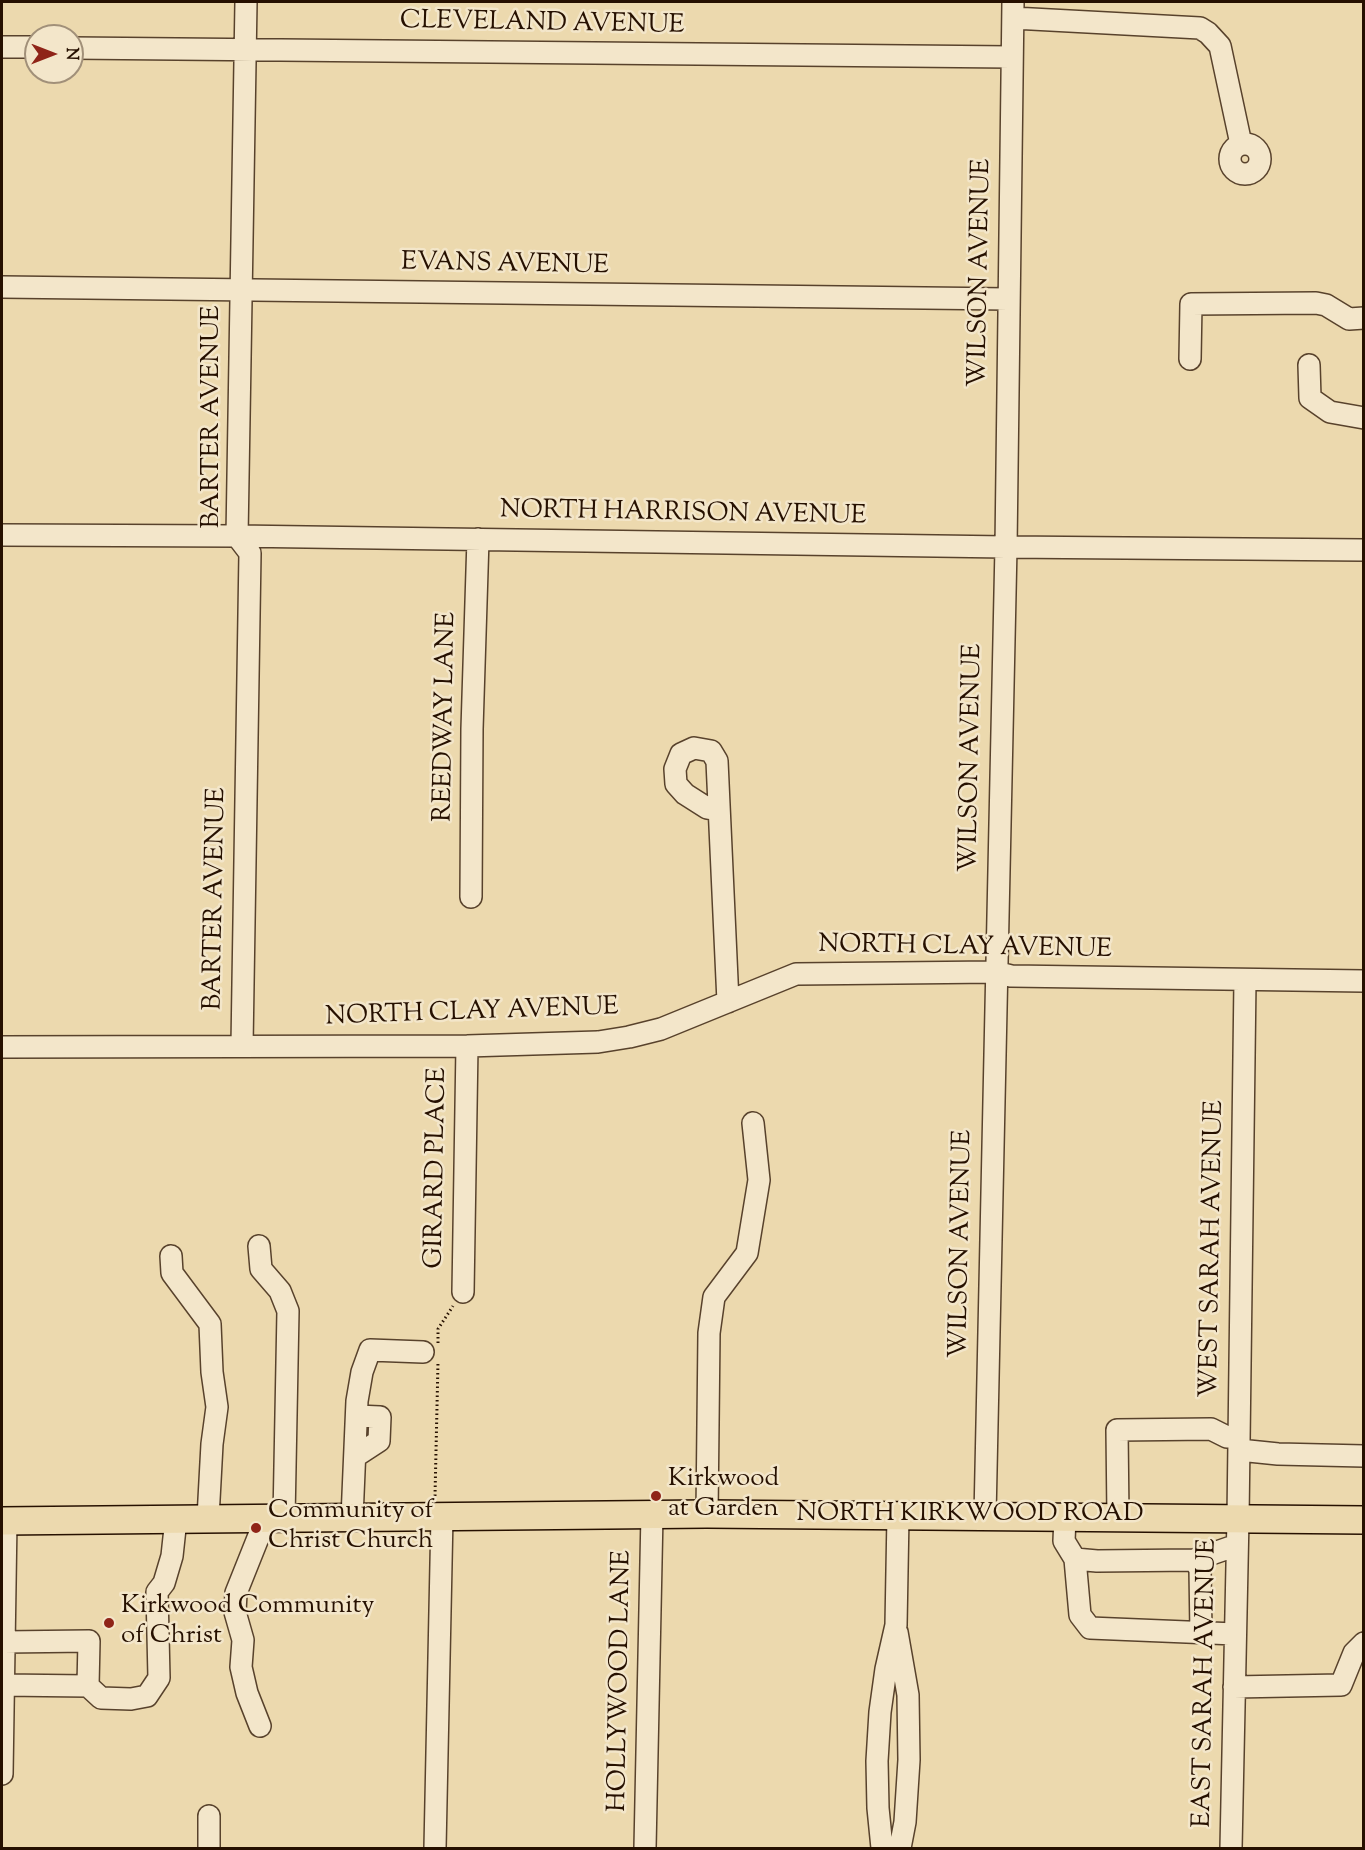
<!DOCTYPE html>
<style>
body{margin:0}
#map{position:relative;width:1365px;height:1850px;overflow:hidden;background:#ecd9ae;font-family:"Sorts Mill Goudy",serif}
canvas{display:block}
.frame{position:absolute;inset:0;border:3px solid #261000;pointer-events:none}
.north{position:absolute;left:24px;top:24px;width:60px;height:60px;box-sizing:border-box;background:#f3e6ca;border:2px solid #a19079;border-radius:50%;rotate:90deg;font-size:16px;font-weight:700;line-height:24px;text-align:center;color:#261000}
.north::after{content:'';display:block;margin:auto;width:21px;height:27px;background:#8f2418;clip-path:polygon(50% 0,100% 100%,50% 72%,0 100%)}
</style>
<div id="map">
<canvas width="1365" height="1850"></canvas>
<div class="frame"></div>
<div class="north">N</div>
</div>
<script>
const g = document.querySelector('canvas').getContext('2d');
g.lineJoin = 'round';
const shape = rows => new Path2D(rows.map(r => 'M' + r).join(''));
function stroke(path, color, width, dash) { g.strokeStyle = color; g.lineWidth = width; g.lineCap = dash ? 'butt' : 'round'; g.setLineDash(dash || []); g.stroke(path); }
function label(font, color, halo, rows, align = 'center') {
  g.font = font + ' "Sorts Mill Goudy",serif'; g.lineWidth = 5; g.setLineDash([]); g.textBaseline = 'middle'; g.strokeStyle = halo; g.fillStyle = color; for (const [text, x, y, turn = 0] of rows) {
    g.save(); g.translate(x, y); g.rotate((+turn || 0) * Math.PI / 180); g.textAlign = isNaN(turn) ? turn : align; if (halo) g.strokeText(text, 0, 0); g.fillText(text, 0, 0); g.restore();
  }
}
const minor = shape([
 [1013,18,1200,28,1208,33,1220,46,1241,144],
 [2,47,36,47],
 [72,48,1011,57],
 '1230 159a15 15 0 1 1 30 0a15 15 0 1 1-30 0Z',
 [2,287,1008,299],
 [1190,359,1191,304,1316,303,1326,305,1349,319,1364,318],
 [1309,365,1310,398,1330,412,1364,418],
 [2,535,237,536,1006,547,1364,550],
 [718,810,707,808,685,794,676,784,675,769,681,754,694,748,711,751,717,761,728,1002],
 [471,897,472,729,478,539],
 [242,1045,250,553,237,536,246,2],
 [2,1047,467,1046,598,1042,629,1037,661,1029,796,974,995,972,1011,976,1364,981],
 [259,1246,261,1269,280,1291,288,1311,284,1518],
 [171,1256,172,1273,210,1324,212,1372,217,1407,212,1444,208,1518],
 [463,1292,467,1046],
 [1239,1450,1278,1454,1364,1456],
 [356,1456,379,1441,380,1417,357,1416],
 [707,1514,709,1333,714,1297,747,1253,759,1180,753,1123],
 [985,1516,1006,547,1013,2],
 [1065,1517,1064,1541,1075,1559,1080,1615,1090,1628,1235,1634],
 [1118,1517,1117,1430,1211,1429,1227,1437,1239,1435],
 [352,1518,357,1401,362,1372,370,1350,423,1352],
 [1075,1559,1097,1561,1194,1560,1237,1545],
 [1194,1560,1200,1569,1201,1633],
 [897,1632,908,1695,909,1760,905,1822,900,1848],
 [3,1685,88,1686,89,1641,4,1642],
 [88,1686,101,1698,131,1699,147,1696,159,1678,157,1592,164,1583,172,1556,176,1519],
 [1234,1687,1341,1685,1354,1653,1364,1643],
 [260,1726,247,1693,241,1667,243,1640,235,1612,236,1593,266,1518],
 [2,1774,6,1521],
 [209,1848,209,1816],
 [435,1848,442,1516],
 [645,1848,652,1514],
 [882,1848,878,1808,877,1761,880,1712,886,1669,896,1625,898,1516],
 [1231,1848,1238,1518,1245,980]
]);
const major = shape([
 [2,1521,707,1514,1364,1520]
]);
stroke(minor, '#58422c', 24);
stroke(major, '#261000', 30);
stroke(shape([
 [438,1343,438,1329,453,1306],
 [435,1496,438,1362]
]), '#261000', 3, [1.5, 3]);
stroke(minor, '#f3e6ca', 21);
stroke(major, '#ecd9ae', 27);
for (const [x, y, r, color] of [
 [656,1496,6,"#8f2418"],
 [256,1528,6,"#8f2418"],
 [109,1623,6,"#8f2418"]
]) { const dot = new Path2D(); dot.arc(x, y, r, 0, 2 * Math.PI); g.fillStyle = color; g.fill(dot); stroke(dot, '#f3e6ca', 2); }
label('26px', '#261000', '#f3e6ca', [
 ["CLEVELAND AVENUE",542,25,1],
 ["EVANS AVENUE",505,266,1],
 ["WILSON AVENUE",982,273,-89],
 ["BARTER AVENUE",214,417,-90],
 ["NORTH HARRISON AVENUE",683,515,1],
 ["REEDWAY LANE",447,717,-89],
 ["WILSON AVENUE",973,758,-89],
 ["BARTER AVENUE",217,899,-89],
 ["NORTH CLAY AVENUE",965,949,1],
 ["NORTH CLAY AVENUE",472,1014,-2],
 ["GIRARD PLACE",438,1168,-89],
 ["WILSON AVENUE",963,1244,-89],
 ["WEST SARAH AVENUE",1214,1249,-89],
 ["NORTH KIRKWOOD ROAD",970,1516],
 ["HOLLYWOOD LANE",622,1681,-89],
 ["EAST SARAH AVENUE",1207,1683,-89]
]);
label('26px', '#261000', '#f3e6ca', [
 ["Kirkwood",668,1481],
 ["at Garden",668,1511],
 ["Community of",268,1513],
 ["Christ Church",268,1543],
 ["Kirkwood Community",121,1608],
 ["of Christ",121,1638]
], 'left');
</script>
